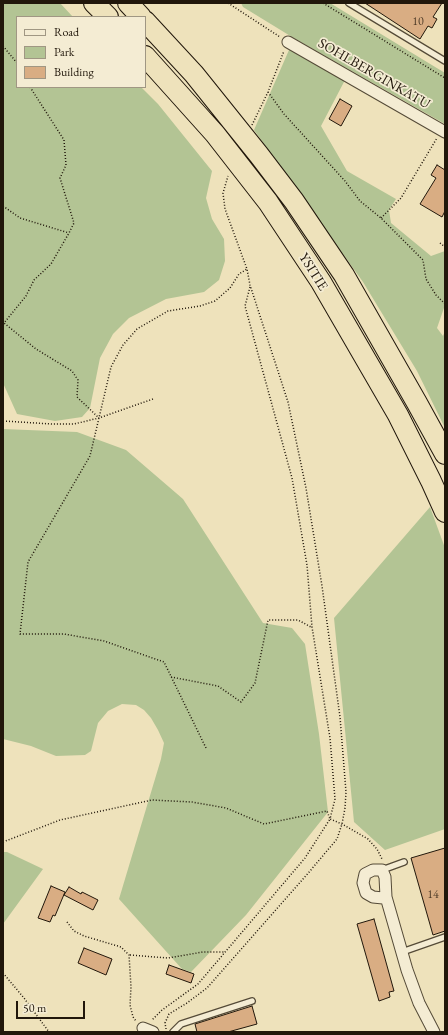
<!DOCTYPE html>
<style>
body{margin:0}
#map{position:relative;width:448px;height:1035px;overflow:hidden;background:#eee2bb;font-family:"EB Garamond",serif}
canvas{display:block}
.frame{position:absolute;inset:0;border:4px solid #21170b;pointer-events:none}
.legend{position:absolute;left:16px;top:16px;width:130px;height:72px;box-sizing:border-box;background:#f4ecd3;border:1px solid #a09783;margin:0;padding:5px 7px;list-style:none;font-size:12px;color:#21170b}
.legend li{display:flex;align-items:center;gap:8px;height:20px}
.legend b{width:20px;border:1px solid #a09783}
.scale{position:absolute;left:16px;top:1001px;width:69px;height:18px;box-sizing:border-box;border:2px solid #21170b;border-top:0;padding-left:5px;font-size:12px;line-height:14px;white-space:nowrap;color:#21170b;-webkit-text-stroke:3px #f4ecd3;paint-order:stroke}
</style>
<div id="map">
<canvas width="448" height="1035"></canvas>
<div class="frame"></div>
<ul class="legend">
<li><b style="height:5px;background:#f4ecd3"></b>Road</li>
<li><b style="height:11px;background:#b3c494"></b>Park</li>
<li><b style="height:11px;background:#d9ad83"></b>Building</li>
</ul>
<div class="scale">50 m</div>
</div>
<script>
const g = document.querySelector('canvas').getContext('2d');
g.lineJoin = 'round';
function fill(path, color) { g.fillStyle = color; g.fill(path, 'evenodd'); }
const shape = rows => new Path2D(rows.map(r => 'M' + r).join(''));
function stroke(path, color, width, dash) { g.strokeStyle = color; g.lineWidth = width; g.lineCap = dash ? 'butt' : 'round'; g.setLineDash(dash || []); g.stroke(path); }
function label(font, color, halo, rows, align = 'center') {
  g.font = font + ' "EB Garamond",serif'; g.lineWidth = 3.5; g.setLineDash([]); g.textBaseline = 'middle'; g.strokeStyle = halo; g.fillStyle = color; for (const [text, x, y, turn = 0] of rows) {
    g.save(); g.translate(x, y); g.rotate((+turn || 0) * Math.PI / 180); g.textAlign = isNaN(turn) ? turn : align; if (halo) g.strokeText(text, 0, 0); g.fillText(text, 0, 0); g.restore();
  }
}
fill(shape([
 [3,3,60,3,73,17,17,17,17,87,141,87,158,104,212,171,206,198,212,219,224,239,225,261,219,280,204,292,166,299,129,318,113,334,100,358,90,408,82,417,55,421,17,414,3,383],
 [241,3,330,3,445,73,445,124,292,37,243,7],
 [289,50,293,51,345,80,321,126,347,171,396,199,389,210,391,223,431,256,445,251,445,305,437,328,443,336,445,331,445,428,417,371,363,282,254,130],
 [3,429,77,432,126,450,183,499,263,623,292,628,305,644,319,734,328,812,246,915,191,972,182,969,119,899,161,759,164,743,158,730,151,718,144,710,136,705,122,704,108,711,98,723,91,751,85,755,56,756,31,746,3,739],
 [430,507,445,548,445,829,385,850,354,822,334,618],
 [3,852,7,852,43,869,3,924]
]), '#b3c494');
const building = shape([
 [365,3,442,3,433,17,437,19,432,28,428,26,420,39,365,3],
 [340,99,352,106,341,126,329,119,340,99],
 [437,165,445,170,445,211,442,217,420,204,436,178,431,175,437,165],
 [445,848,445,931,433,935,411,858,445,848],
 [51,886,65,892,55,916,53,915,50,922,38,918,51,886],
 [69,887,81,894,82,892,98,900,93,910,64,895,69,887],
 [374,919,394,991,389,992,390,997,379,1001,357,924,374,919],
 [84,948,112,959,106,975,78,963,84,948],
 [169,965,194,974,191,983,166,974,169,965],
 [252,1006,257,1024,228,1032,197,1032,195,1024,252,1006]
]);
fill(building, '#d9ad83');
stroke(building, '#21170b', 1);
const service = shape([
 [349,3,445,61],
 [382,870,404,862],
 [402,952,445,937],
 [173,1032,181,1024,252,1001]
]);
const minor = shape([
 [288,42,445,132],
 [386,897,383,898,373,897,366,893,363,883,365,874,373,870,382,870,385,877,386,897,407,970,419,1003,434,1032],
 [143,1028,153,1032]
]);
const motorway = shape([
 [94,3,108,17],
 [128,3,141,17],
 [145,21,194,74,259,155,294,201,344,275,417,403,445,454],
 [145,56,215,134,268,202,321,282,398,415,431,481,445,512]
]);
stroke(service, '#544a37', 8);
stroke(minor, '#544a37', 13);
stroke(motorway, '#21170b', 22);
stroke(shape([
 [228,3,280,37],
 [323,3,445,78],
 [3,46,17,63],
 [30,87,64,140,66,165,60,178,74,223,69,233,51,264,34,280,26,296,4,323,36,349,72,371,78,380,77,397,99,418],
 [268,92,284,114,345,181,360,201,381,218,423,260,426,279,436,295,445,304],
 [252,125,268,92,284,51],
 [3,206,20,218,69,233],
 [381,218,401,198,437,138],
 [440,243,445,247],
 [250,287,245,306,292,478,307,565,312,627,330,738,335,799,330,819,342,824,368,839,377,849,382,859],
 [3,421,52,424,74,424,99,418,153,399],
 [171,677,218,686,241,702,255,683,268,620,298,620,311,627],
 [206,748,164,662,104,641,64,634,20,634,28,562,90,456,111,367,123,345,137,329,168,311,200,306,215,301,230,288,239,274,247,269],
 [3,842,60,820,152,800,192,802,226,808,264,824,327,811,330,819,305,858,198,984,162,1010,152,1020],
 [67,922,74,931,84,936,121,947,129,955,131,987,130,1005,133,1017,136,1021],
 [130,955,168,958,203,952,225,952],
 [3,973,24,998,49,1032],
 [166,1029,165,1023,169,1014,187,1003,207,988,310,871,337,839,342,824,345,808,346,792,340,717,322,586,306,488,288,402,250,285,247,269,225,209,223,193,228,176]
]), '#21170b', 1.5, [1, 2]);
stroke(service, '#f4ecd3', 5.5);
stroke(minor, '#f4ecd3', 11);
stroke(motorway, '#eee2bb', 20);
label('12px', '#4f3c29', null, [
 ["10",418,22],
 ["14",433,895]
]);
label('14px', '#21170b', '#f4ecd3', [
 ["SOHLBERGINKATU",374,74,30],
 ["YSITIE",313,272,58]
]);
</script>
